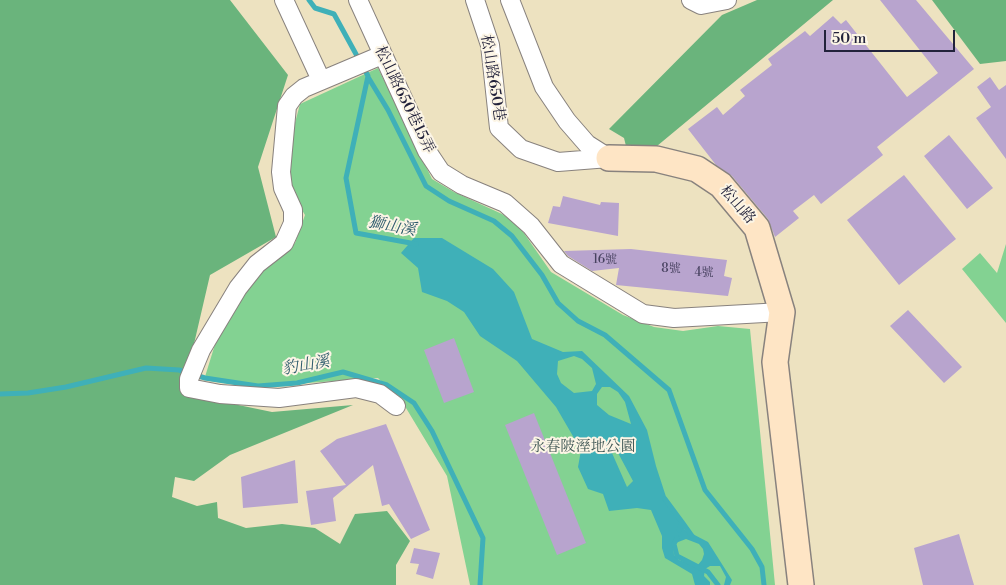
<!DOCTYPE html>
<meta charset="utf-8">
<style>
body{margin:0}
#map{position:relative;width:1006px;height:585px;overflow:hidden;background:#ede2c0;font-family:"Libre Bodoni",serif}
canvas{display:block}
.scale{position:absolute;left:824px;top:30px;width:131px;height:22px;box-sizing:border-box;border:2px solid #22223b;border-top:0;padding-left:6px;font-size:15px;line-height:18px;white-space:nowrap;color:#22223b;-webkit-text-stroke:4px #fcf5e5;paint-order:stroke}
</style>
<div id="map">
<canvas width="1006" height="585"></canvas>
<div class="scale">50 m</div>
</div>
<script>
const g = document.querySelector('canvas').getContext('2d');
g.lineJoin = 'round';
function fill(path, color) { g.fillStyle = color; g.fill(path, 'evenodd'); }
const shape = rows => new Path2D(rows.map(r => 'M' + r).join(''));
function stroke(path, color, width, dash) { g.strokeStyle = color; g.lineWidth = width; g.lineCap = dash ? 'butt' : 'round'; g.setLineDash(dash || []); g.stroke(path); }
function label(font, color, halo, rows, align = 'center') {
  g.font = font + ' "Libre Bodoni","Noto Serif TC",serif'; g.lineWidth = 4; g.setLineDash([]); g.textBaseline = 'middle'; g.strokeStyle = halo; g.fillStyle = color; for (const [text, x, y, turn = 0] of rows) {
    g.save(); g.translate(x, y); g.rotate((+turn || 0) * Math.PI / 180); g.textAlign = isNaN(turn) ? turn : align; if (halo) g.strokeText(text, 0, 0); g.fillText(text, 0, 0); g.restore();
  }
}
fill(shape([
 [378,68,432,179,454,192,502,214,519,226,551,272,623,315,654,327,683,331,718,326,750,329,775,585,470,585,447,476,406,408,378,378,250,387,204,380,225,312,244,287,295,243,305,215,288,187,284,164,300,104],
 [1006,244,1006,323,962,269,980,253,997,273]
]), '#83d292');
fill(shape([
 [0,0,230,0,288,75,258,167,276,237,210,275,187,374,195,396,272,412,353,405,230,455,194,481,175,477,172,497,197,506,217,502,218,518,246,528,282,524,315,528,340,544,355,514,387,511,410,541,396,565,396,585,0,585],
 [757,0,833,0,657,146,627,150,624,138,609,129,722,15],
 [932,0,1006,0,1006,61,980,64]
]), '#6ab47c');
fill(shape([
 [414,238,442,238,493,269,514,292,532,339,563,352,582,351,629,396,647,430,656,466,669,506,685,530,708,542,732,580,730,585,724,585,726,577,720,566,710,566,705,569,704,576,710,582,710,585,695,585,692,574,665,558,662,548,662,536,651,510,637,508,609,511,603,494,588,489,578,467,581,450,556,407,517,361,480,336,464,312,447,301,422,292,418,268,401,253],
 [574,356,582,359,592,368,596,384,592,391,574,393,561,383,557,374,558,361],
 [602,387,610,387,618,392,625,402,631,424,609,415,597,405,597,394],
 [617,451,633,481,627,487,612,453],
 [686,539,699,544,703,549,704,554,702,560,697,566,679,560,674,555,673,544]
]), '#3fb0b8');
stroke(shape([
 [309,0,315,8,334,14,368,76,346,178,356,233,416,244],
 [368,77,388,110,426,186,449,201,494,221,512,236,542,275,558,303,578,321,605,335,669,390,705,490,752,549,762,567,764,585],
 [0,394,28,393,66,387,146,368,179,370,205,378,258,386,297,383,343,372,387,385,414,403,432,431,483,538,480,585],
 [665,499,682,522,679,530],
 [682,522,692,536],
 [677,538,674,544,677,556,708,572,718,585]
]), '#3fb0b8', 5);
fill(shape([
 [880,0,916,0,974,69,877,147,883,155,859,174,821,204,814,195,793,211,799,218,775,237,768,219,732,176,716,165,688,129,717,107,723,115,745,96,740,90,772,65,768,59,805,31,810,36,833,16,841,24,846,20,907,97,938,73],
 [990,77,999,90,1006,85,1006,159,976,118,991,107,977,87],
 [949,135,993,188,967,209,924,156],
 [904,175,956,239,899,285,847,220],
 [563,196,600,205,601,202,619,203,618,236,548,223,553,206,560,207],
 [631,249,727,260,724,276,732,278,728,296,616,285,619,268,592,271,568,256,564,251],
 [908,310,962,367,944,383,890,326],
 [454,338,474,392,444,403,424,350],
 [534,413,586,543,557,555,505,425],
 [386,424,430,530,411,539,389,504,382,506,373,465,333,498,336,521,311,525,306,491,346,485,320,451,337,439],
 [295,460,298,503,243,508,241,477],
 [959,534,974,585,923,585,914,548],
 [414,548,440,553,433,579,416,574,419,564,410,563]
]), '#b8a4ce');
const street = shape([
 [284,0,321,80],
 [358,0,427,151,441,172,462,185,505,203,531,226,561,264,643,314,674,318,782,312],
 [475,0,490,45,499,128,521,149,558,162,609,158],
 [510,0,544,87,567,121,587,144,609,158],
 [691,0,701,5,727,0],
 [382,55,304,88,294,96,287,106,281,172,283,188,293,210,293,223,284,243,257,264,238,288,201,350,189,379,189,388,220,394,279,398,356,388,380,394,396,406]
]);
const secondary = shape([
 [609,158,656,159,697,169,721,185,757,228,782,312,775,362,801,585]
]);
stroke(street, '#88827e', 20);
stroke(secondary, '#88827e', 28);
stroke(street, '#fff', 18);
stroke(secondary, '#fee5c5', 25);
label('12px', '#484260', null, [
 ["16號",605,260],
 ["8號",671,269],
 ["4號",704,273]
]);
label('15px', '#22223b', '#fcf5e5', [
 ["松山路650巷",492,78,81],
 ["松山路650巷15弄",404,100,64],
 ["松山路",737,205,49]
]);
label('15px', '#3f5755', '#fcf5e5', [
 ["永春陂溼地公園",583,447]
]);
label('italic 16px', '#2e5b6d', '#fcf5e5', [
 ["獅山溪",392,227,10],
 ["豹山溪",306,366,-10]
]);
</script>
